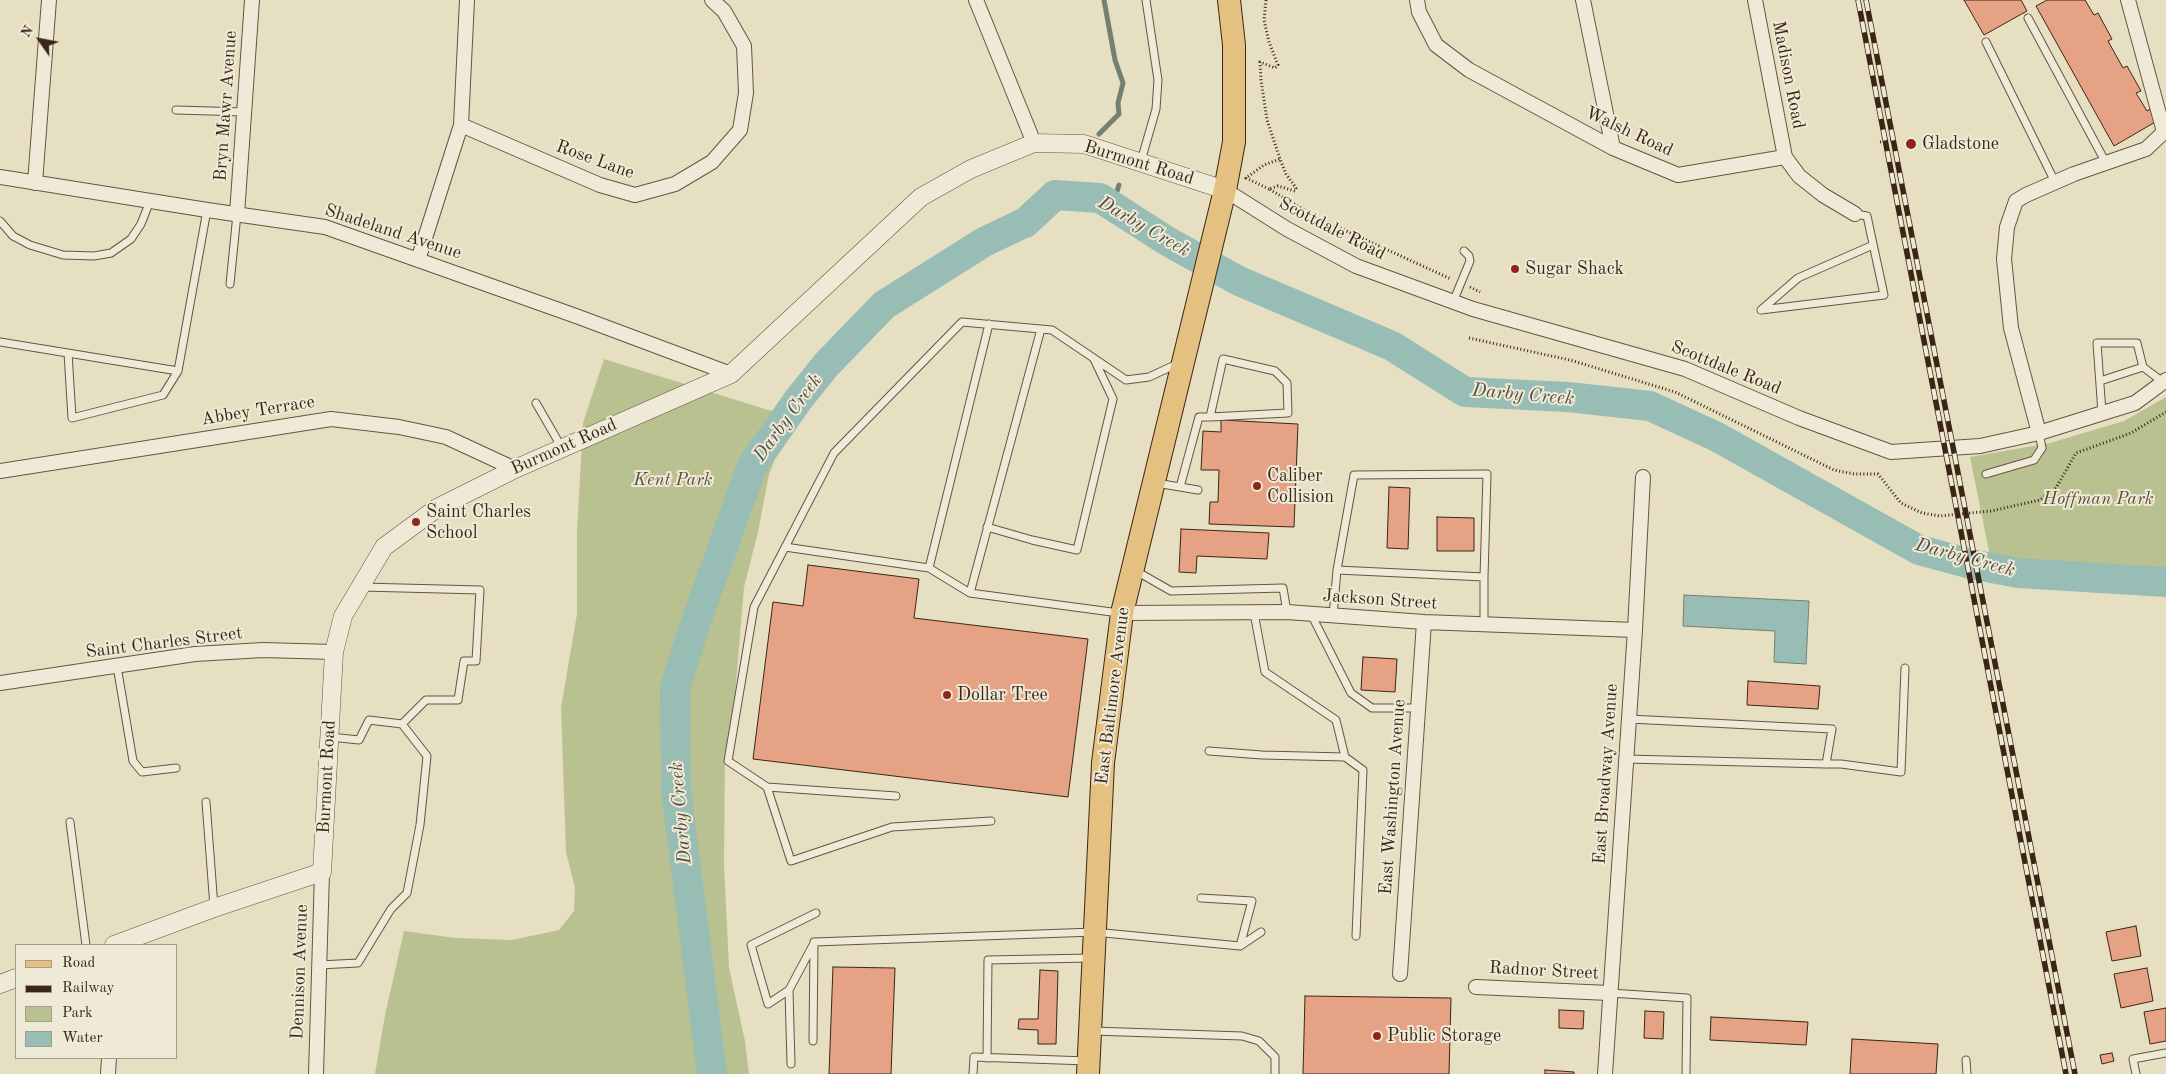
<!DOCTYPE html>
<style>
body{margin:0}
#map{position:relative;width:2166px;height:1074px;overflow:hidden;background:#e7dfc2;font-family:"Old Standard TT",serif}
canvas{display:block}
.legend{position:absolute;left:15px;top:944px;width:162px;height:115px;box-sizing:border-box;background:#efead7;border:1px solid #a79c89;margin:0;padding:6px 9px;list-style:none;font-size:15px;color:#3b2614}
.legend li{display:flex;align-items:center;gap:10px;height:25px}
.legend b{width:25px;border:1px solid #a79c89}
.north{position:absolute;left:15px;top:15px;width:50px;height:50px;-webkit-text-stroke:4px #efead7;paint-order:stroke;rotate:303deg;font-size:14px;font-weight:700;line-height:20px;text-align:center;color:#3b2614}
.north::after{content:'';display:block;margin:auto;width:18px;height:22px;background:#3b2614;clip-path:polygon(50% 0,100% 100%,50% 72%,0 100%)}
</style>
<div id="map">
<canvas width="2166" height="1074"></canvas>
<ul class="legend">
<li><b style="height:6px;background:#e4c081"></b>Road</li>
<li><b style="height:6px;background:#3b2614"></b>Railway</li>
<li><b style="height:14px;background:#bac190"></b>Park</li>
<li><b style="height:14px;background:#97bdb4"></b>Water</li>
</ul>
<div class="north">N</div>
</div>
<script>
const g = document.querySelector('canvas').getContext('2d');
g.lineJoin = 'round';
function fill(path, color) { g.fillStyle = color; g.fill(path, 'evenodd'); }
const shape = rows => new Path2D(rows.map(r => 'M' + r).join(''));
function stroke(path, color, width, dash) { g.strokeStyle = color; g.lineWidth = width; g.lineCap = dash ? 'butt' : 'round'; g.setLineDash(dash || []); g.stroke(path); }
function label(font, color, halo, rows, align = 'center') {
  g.font = font + ' "Old Standard TT",serif'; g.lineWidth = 4; g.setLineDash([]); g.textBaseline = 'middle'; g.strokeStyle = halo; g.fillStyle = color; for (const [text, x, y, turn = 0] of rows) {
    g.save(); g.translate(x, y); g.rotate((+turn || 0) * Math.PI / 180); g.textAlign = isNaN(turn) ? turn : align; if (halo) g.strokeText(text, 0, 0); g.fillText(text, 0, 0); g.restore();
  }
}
fill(shape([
 [604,359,794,418,786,432,769,474,758,532,744,587,735,695,725,753,724,865,729,968,745,1041,749,1074,375,1074,385,1015,404,931,455,938,512,940,559,930,574,911,575,888,566,852,561,708,577,614,577,532,583,423],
 [2166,397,2166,572,1990,556,1970,457,2050,443,2124,421]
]), '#bac190');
const water = shape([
 [1684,595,1809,601,1806,664,1774,662,1775,631,1683,626,1684,595]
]);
fill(water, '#97bdb4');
stroke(water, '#728174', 1);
stroke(shape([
 [1099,134,1119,114,1118,103,1123,83,1115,60,1104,0],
 [1112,206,1119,185]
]), '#728174', 5);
stroke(shape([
 [712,1074,676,791,675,687,699,613,752,466,798,400,826,365,884,305,984,242,1026,222,1025,223,1055,195,1100,198,1167,241,1239,281,1392,346,1465,392,1568,397,1650,406,1717,437,1919,550,1971,564,2018,573,2166,582]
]), '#97bdb4', 30);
const building = shape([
 [1964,0,2021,0,2027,11,1984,35,1964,0],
 [2047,0,2085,0,2094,15,2098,13,2112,39,2108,41,2123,68,2127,66,2141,91,2136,93,2147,111,2150,109,2157,121,2114,146,2036,6,2047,0],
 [1221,420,1298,424,1294,527,1209,524,1210,502,1218,502,1219,470,1201,470,1203,431,1221,432,1221,420],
 [1389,487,1410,488,1408,549,1387,548,1389,487],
 [1437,517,1474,518,1474,551,1437,551,1437,517],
 [1181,529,1269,533,1267,559,1197,556,1196,573,1179,572,1181,529],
 [808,565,919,579,914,618,1088,639,1068,797,753,759,773,602,803,606,808,565],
 [1363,657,1397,659,1395,692,1361,690,1363,657],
 [1748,681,1820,686,1818,709,1747,705,1748,681],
 [2136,926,2141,956,2112,961,2106,932,2136,926],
 [833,967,895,968,891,1074,829,1074,833,967],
 [2147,968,2153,1001,2121,1008,2114,974,2147,968],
 [1040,970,1058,971,1056,1044,1038,1044,1038,1030,1018,1029,1019,1019,1038,1019,1040,970],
 [1305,996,1451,998,1449,1074,1303,1074,1305,996],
 [2166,1008,2166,1041,2150,1044,2144,1012,2166,1008],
 [1559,1010,1584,1011,1583,1029,1559,1028,1559,1010],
 [1645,1011,1664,1012,1663,1039,1644,1038,1645,1011],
 [1711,1017,1808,1022,1806,1045,1710,1040,1711,1017],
 [1852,1039,1938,1044,1936,1074,1850,1074,1852,1039],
 [2112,1053,2114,1061,2102,1064,2100,1055,2112,1053],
 [1545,1070,1574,1072,1574,1074,1545,1074,1545,1070]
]);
fill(building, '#e5a284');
stroke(building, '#3b2614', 1);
const service = shape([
 [2028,18,2106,163],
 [1986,42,2055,182],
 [176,110,244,112],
 [1141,161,1156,109,1158,80,1146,0],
 [0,221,13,236,30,245,63,255,94,256,111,253,131,239,141,224,150,201],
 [230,284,237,214],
 [1453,302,1470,261,1469,256,1464,251],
 [1761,310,1884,295,1867,216,1855,214],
 [1761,310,1798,278,1873,245],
 [0,342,178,371],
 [68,353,72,418,163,395,178,371,207,210],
 [2100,381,2143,367],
 [536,403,562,448],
 [2102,413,2097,343,2137,343,2143,367,2163,382],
 [1986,474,2034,460,2042,448,2039,433],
 [1156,483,1198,490],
 [1180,487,1199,417,1210,417,1288,413,1287,383,1275,371,1223,359,1210,417],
 [987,527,1032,540,1077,550,1113,399,1094,359],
 [785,547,929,568,970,593,1041,329],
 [929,568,989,324],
 [1337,570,1354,475,1487,474,1484,577],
 [1136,571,1171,591,1283,588,1287,612],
 [362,587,480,590,476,661,464,661,458,700,426,700,402,724],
 [970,593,1119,613],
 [1254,613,1265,672,1336,720,1345,757,1363,770,1356,936],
 [1311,614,1351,693,1372,708,1418,708],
 [1333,616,1337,570,1484,577,1484,625],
 [117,666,133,761,142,772,176,768],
 [1209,751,1262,755,1345,757],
 [1626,759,1826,764,1832,729,1629,719],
 [1826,764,1841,764,1901,772,1905,668],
 [767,787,896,796],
 [206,802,214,907],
 [991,821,892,827,791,861,767,787,728,761,754,607,834,453,962,322,1052,330,1126,380,1149,377,1177,364],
 [70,822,86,945],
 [1201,898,1252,901,1240,946],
 [319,965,358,963,391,909,407,893,420,825,427,756,402,724,369,720,359,740,330,737],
 [789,990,768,1004,751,945,816,913],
 [1610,993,1687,998,1686,1074],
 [1093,1031,1242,1036,1259,1041,1275,1057,1275,1074],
 [813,1041,814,942,1094,932,1240,946,1261,932],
 [987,1058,988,960,1091,958],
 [1966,1060,1967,1074],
 [791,1064,789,990,813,945],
 [973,1074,974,1057,1087,1061],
 [2136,1074,2133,1059,2166,1053]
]);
const minor = shape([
 [976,0,1034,143],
 [1417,0,1419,12,1436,45,1469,70,1613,148,1678,175,1785,157,1799,176,1823,195,1855,214],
 [1583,0,1613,148],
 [1755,0,1785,157],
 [461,125,600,185,635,195,675,184,712,162,740,130,746,93,744,46,724,11,712,0],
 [0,177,207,210,325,227,576,316,731,374],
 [35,183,49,0],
 [1225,190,1287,229,1356,266,1473,309,1685,369,1799,418,1891,452,1980,446,2039,433,2135,403,2166,380],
 [237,214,252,0],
 [418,260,461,125,467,0],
 [2039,433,2011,328,2004,259,2007,227,2016,201,2026,195,2074,174,2146,149,2164,132,2128,0],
 [0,471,331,419,399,427,446,437,515,469],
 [1122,613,1287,612,1424,622,1635,630],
 [0,683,195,654,263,650,334,652],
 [1400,974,1424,622],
 [1476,987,1609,993],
 [108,1074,109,1058],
 [316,1074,322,872],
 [1605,1074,1635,630,1643,477]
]);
const tertiary = shape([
 [114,945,214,908,322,872,334,652,343,616,384,547,437,508,515,469,731,374,921,197,971,169,1034,143,1084,144,1225,190],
 [0,984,16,978]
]);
const primary = shape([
 [1088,1074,1103,763,1122,613,1225,190,1234,142,1234,45,1229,0]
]);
stroke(service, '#665440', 9);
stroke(minor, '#665440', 16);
stroke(tertiary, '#665440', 19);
stroke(primary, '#3b2614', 24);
stroke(shape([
 [1266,0,1264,20,1269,42,1278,65,1275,68,1260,62,1261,80,1267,120,1280,159,1286,174,1296,188,1295,191,1278,186,1269,189,1318,218,1451,279],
 [1880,142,1897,139],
 [1269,189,1246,178,1264,165,1280,159],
 [1470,287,1480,292],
 [1469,338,1570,360,1675,392,1834,470,1854,474,1878,474,1901,503,1922,513,1940,516,1991,511,2040,500,2056,488,2076,453,2131,433,2166,412]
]), '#3b2614', 3, [1, 2.5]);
stroke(service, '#efead7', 7);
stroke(minor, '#efead7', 14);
stroke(tertiary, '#efead7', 18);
stroke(primary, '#e4c081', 22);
const rail = shape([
 [1858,0,2066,1074],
 [1866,0,2075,1074]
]);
stroke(rail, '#3b2614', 5.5);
stroke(rail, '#efead7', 4, [11]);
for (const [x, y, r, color] of [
 [1911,144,6,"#8f2418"],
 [1515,269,5,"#8f2418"],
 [1257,486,5,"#8f2418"],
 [416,522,5,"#8f2418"],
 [947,695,5,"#8f2418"],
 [1377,1036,5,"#8f2418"]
]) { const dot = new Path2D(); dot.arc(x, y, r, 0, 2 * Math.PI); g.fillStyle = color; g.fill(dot); stroke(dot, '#efead7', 2); }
label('18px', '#3b2614', '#efead7', [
 ["Madison Road",1788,75,79],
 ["Bryn Mawr Avenue",226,106,-86],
 ["Walsh Road",1629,132,25],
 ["Rose Lane",595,160,20],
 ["Burmont Road",1139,163,17],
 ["Scottdale Road",1332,229,27],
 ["Shadeland Avenue",393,232,18],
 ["Scottdale Road",1726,368,22],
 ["Abbey Terrace",258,411,-9],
 ["Burmont Road",564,447,-24],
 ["Jackson Street",1380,600,4],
 ["Saint Charles Street",164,643,-7],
 ["East Baltimore Avenue",1113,696,-83],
 ["East Broadway Avenue",1606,774,-86],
 ["Burmont Road",327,777,-87],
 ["East Washington Avenue",1393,797,-86],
 ["Radnor Street",1544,971,3],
 ["Dennison Avenue",300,972,-88]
]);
label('18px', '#3b2614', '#efead7', [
 ["Gladstone",1922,144],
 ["Sugar Shack",1525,269],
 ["Caliber",1267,476],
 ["Collision",1267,497],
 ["Saint Charles",426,512],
 ["School",426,533],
 ["Dollar Tree",957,695],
 ["Public Storage",1387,1036]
], 'left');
label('italic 18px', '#5b4d33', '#efead7', [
 ["Kent Park",673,480],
 ["Hoffman Park",2098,499]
]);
label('italic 19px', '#524c3c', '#efead7', [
 ["Darby Creek",1144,227,30],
 ["Darby Creek",1523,395,5],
 ["Darby Creek",788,418,-54],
 ["Darby Creek",1965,558,15],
 ["Darby Creek",681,813,-95]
]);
</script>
